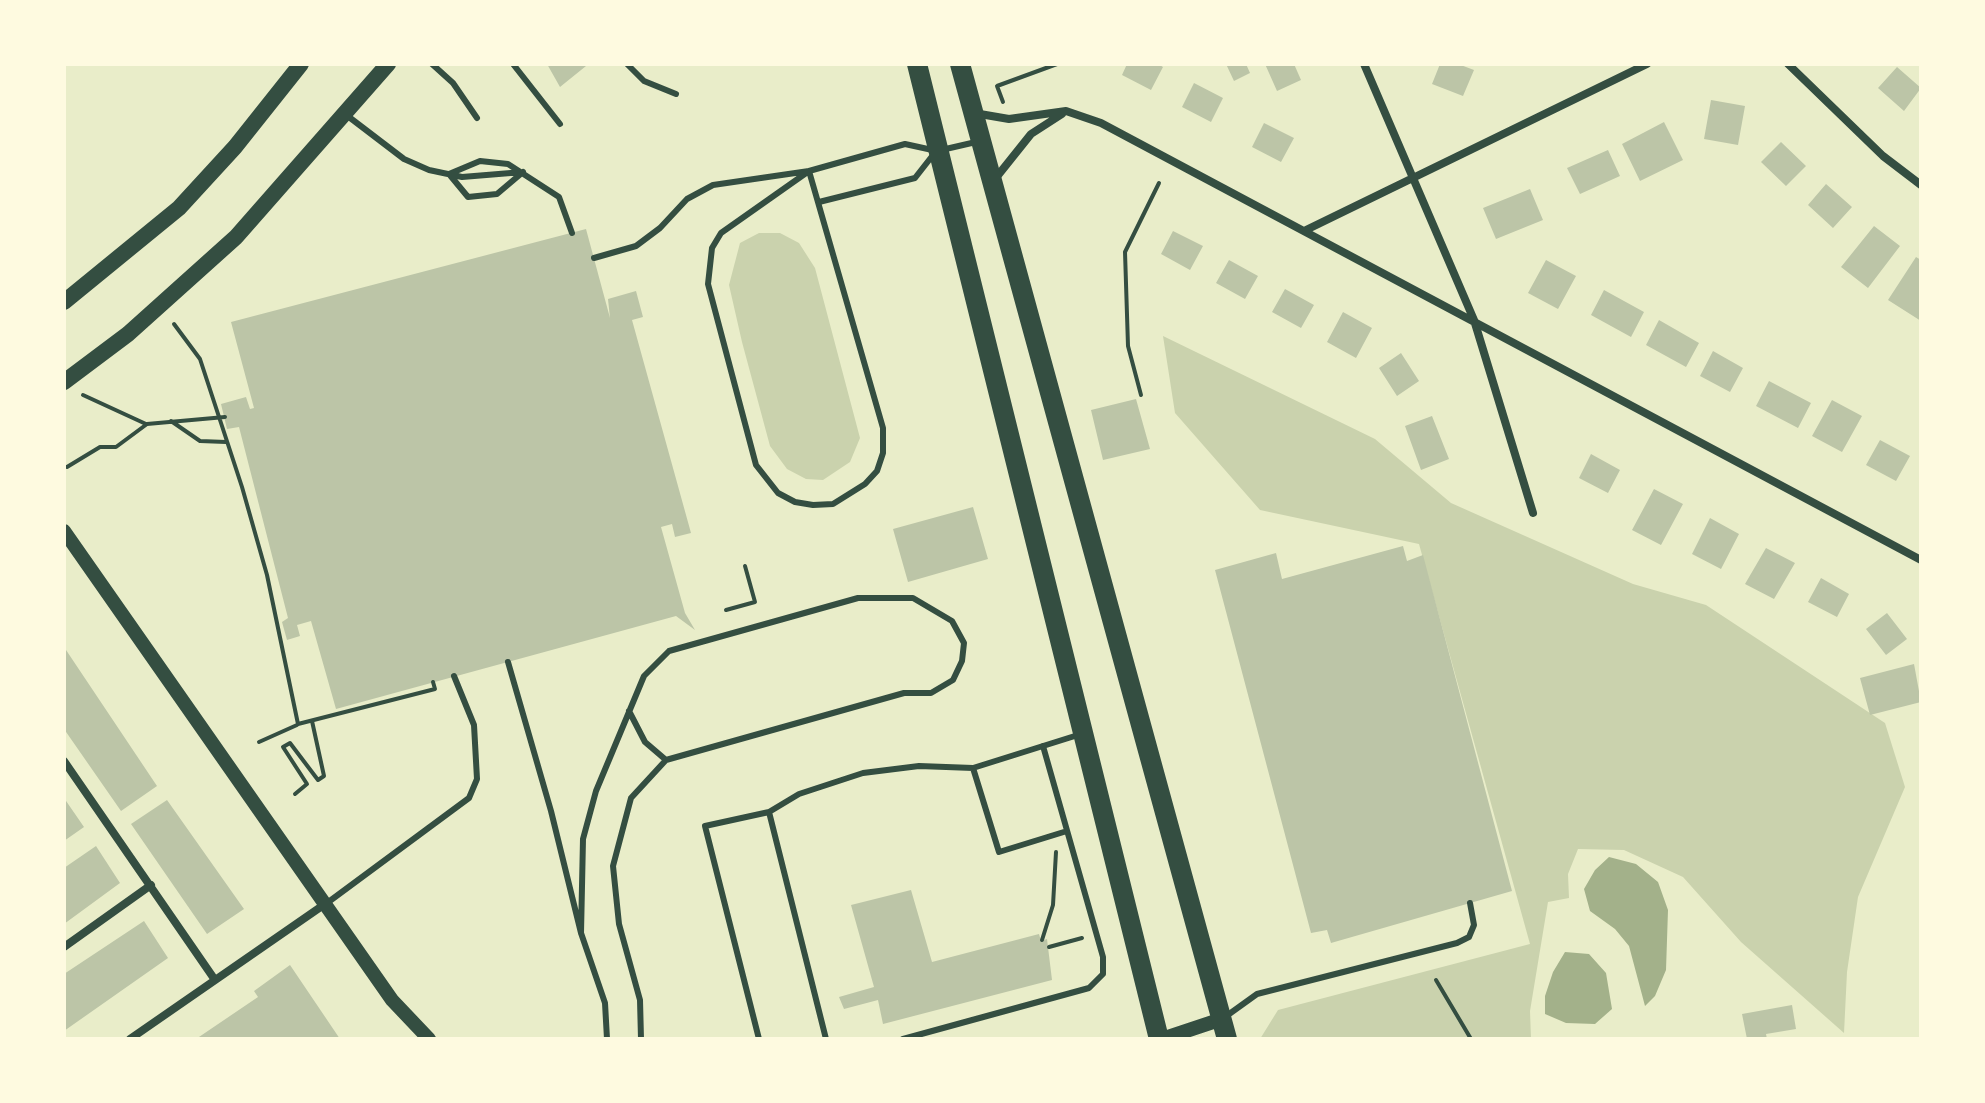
<!DOCTYPE html>
<style>
body{margin:0}
#map{position:relative;width:1985px;height:1103px;overflow:hidden;background:#e9edc9;font-family:Raleway,sans-serif}
canvas{display:block}
.frame{position:absolute;inset:0;border:66px solid #fefae0;pointer-events:none}
</style>
<div id="map">
<canvas width="1985" height="1103"></canvas>
<div class="frame"></div>
</div>
<script>
const g = document.querySelector('canvas').getContext('2d');
g.lineJoin = 'round';
function fill(path, color) { g.fillStyle = color; g.fill(path, 'evenodd'); }
const shape = rows => new Path2D(rows.map(r => 'M' + r).join(''));
function stroke(path, color, width, dash) { g.strokeStyle = color; g.lineWidth = width; g.lineCap = dash ? 'butt' : 'round'; g.setLineDash(dash || []); g.stroke(path); }
fill(shape([
 [759,233,780,233,799,243,815,268,860,438,850,462,823,480,806,479,787,469,770,446,742,342,729,285,740,243],
 [1163,336,1375,439,1451,503,1633,584,1706,605,1885,723,1905,787,1858,897,1847,972,1844,1033,1741,942,1683,877,1624,850,1578,849,1568,874,1569,898,1548,902,1530,1011,1531,1039,1260,1039,1278,1010,1530,944,1419,544,1260,510,1175,413]
]), '#cad2ad');
fill(shape([
 [1609,857,1636,864,1658,882,1668,910,1666,970,1655,996,1645,1006,1629,946,1615,929,1590,911,1584,889,1595,870],
 [1565,952,1589,954,1606,973,1612,1009,1595,1024,1566,1023,1545,1014,1545,996,1553,972]
]), '#a3b18a');
fill(shape([
 [547,64,585,64,586,66,560,87],
 [1127,64,1158,64,1163,67,1151,90,1122,75],
 [1226,64,1246,64,1250,73,1234,81],
 [1265,64,1294,64,1301,80,1277,91],
 [1440,64,1458,64,1474,70,1463,96,1432,84],
 [1897,67,1921,88,1904,111,1878,88],
 [1194,83,1223,98,1211,122,1182,107],
 [1711,100,1745,106,1738,145,1704,139],
 [1664,122,1683,160,1640,181,1622,144],
 [1264,123,1294,138,1281,162,1252,147],
 [1781,142,1806,166,1786,186,1761,162],
 [1608,150,1620,176,1580,194,1567,168],
 [1826,184,1852,207,1833,228,1808,205],
 [1530,189,1543,220,1496,239,1483,208],
 [1874,226,1900,246,1868,288,1841,267],
 [586,229,610,318,608,299,636,291,643,317,632,320,691,533,675,537,672,524,661,527,685,613,695,630,676,616,336,709,311,621,297,625,300,636,287,640,282,622,288,618,239,427,227,429,221,404,246,397,250,409,254,408,231,322],
 [1173,231,1203,246,1190,270,1161,254],
 [1916,257,1921,260,1921,321,1888,300],
 [1229,260,1258,276,1245,299,1216,283],
 [1546,260,1576,276,1558,309,1528,293],
 [1285,289,1314,305,1301,328,1272,312],
 [1604,290,1644,312,1631,337,1591,315],
 [1343,312,1372,328,1356,358,1327,342],
 [1659,320,1699,343,1686,367,1646,345],
 [1713,351,1743,368,1730,392,1700,376],
 [1401,353,1419,381,1397,396,1379,368],
 [1769,381,1811,403,1798,428,1756,406],
 [1136,399,1150,449,1103,460,1091,410],
 [1832,400,1862,416,1842,452,1812,436],
 [1432,416,1449,459,1421,470,1405,426],
 [1880,440,1910,456,1896,481,1866,465],
 [1591,454,1620,470,1608,493,1579,478],
 [1654,489,1683,504,1661,545,1632,530],
 [973,507,988,559,908,582,893,529],
 [1710,518,1739,534,1721,569,1692,554],
 [1403,546,1407,561,1423,555,1512,891,1331,943,1327,930,1311,933,1215,570,1276,553,1282,579],
 [1766,548,1795,563,1774,599,1745,584],
 [1821,578,1849,594,1837,617,1808,602],
 [1887,613,1907,639,1886,655,1866,629],
 [64,647,157,786,121,811,64,729],
 [1914,664,1921,702,1870,715,1860,678],
 [64,798,84,827,64,841],
 [167,800,244,909,207,934,131,824],
 [96,846,120,883,64,924,64,868],
 [911,890,932,962,1039,934,1041,941,1047,939,1052,980,883,1024,878,1000,844,1009,839,997,874,987,851,905],
 [144,921,168,958,64,1031,64,974],
 [290,965,340,1039,196,1039,258,997,254,991],
 [1792,1005,1796,1029,1766,1034,1767,1039,1747,1039,1742,1014]
]), '#bcc5a7');
stroke(shape([
 [1003,102,997,86,1057,64],
 [174,324,200,359,242,487,267,575,298,724,435,689,433,682],
 [83,395,146,424],
 [1141,395,1128,346,1125,252,1159,183],
 [171,421,200,441,226,442],
 [67,467,100,447,116,447,147,424,225,417],
 [726,610,755,602,745,566],
 [259,742,297,725],
 [295,794,307,784,283,747,290,743,318,780,324,776,312,721],
 [1042,940,1053,905,1056,852],
 [1049,947,1082,938],
 [1436,980,1471,1039]
]), '#344e41', 4);
stroke(shape([
 [432,64,453,83,477,118],
 [513,64,560,124],
 [627,64,644,81,676,94],
 [345,114,404,159,429,170,462,177,523,172],
 [809,171,883,428,883,453,877,471,865,484,833,504,813,505,795,502,778,493,756,465,708,284,712,248,721,233,809,171],
 [449,174,480,161,508,164,559,197,572,233],
 [449,174,468,197,497,194,523,172],
 [819,202,915,178,933,155],
 [594,258,636,246,660,228,687,199,713,185,809,171,905,144,937,151,976,142],
 [508,662,551,811,581,933,605,1003,607,1039],
 [629,711,645,742,666,760],
 [769,812,826,1039],
 [1067,831,999,852,973,768,1078,735],
 [327,903,469,798,477,779,474,725,454,676],
 [581,933,583,839,596,791,644,676,669,651,858,598,913,598,952,621,964,643,962,661,953,680,931,693,904,693,666,760,631,798,613,866,619,924,640,1000,641,1039],
 [1225,1017,1257,994,1457,943,1469,937,1474,925,1470,903],
 [759,1039,705,826,769,812,799,794,863,773,919,766,973,768],
 [903,1039,1089,988,1103,974,1103,957,1043,746]
]), '#344e41', 6);
stroke(shape([
 [1364,64,1474,320,1533,513],
 [1788,64,1883,156,1921,185],
 [974,113,1009,119,1066,111,1101,123,1921,560],
 [995,179,1031,134,1062,114],
 [1306,230,1647,64],
 [64,761,215,980],
 [64,947,151,885],
 [130,1039,325,904]
]), '#344e41', 8);
stroke(shape([
 [64,531,392,1000,429,1039],
 [1162,1039,1222,1019]
]), '#344e41', 14);
stroke(shape([
 [64,302,179,208,235,147,301,64],
 [64,382,128,334,236,237,388,64]
]), '#344e41', 16);
stroke(shape([
 [917,64,1159,1039],
 [960,64,1227,1039]
]), '#344e41', 20);
</script>
